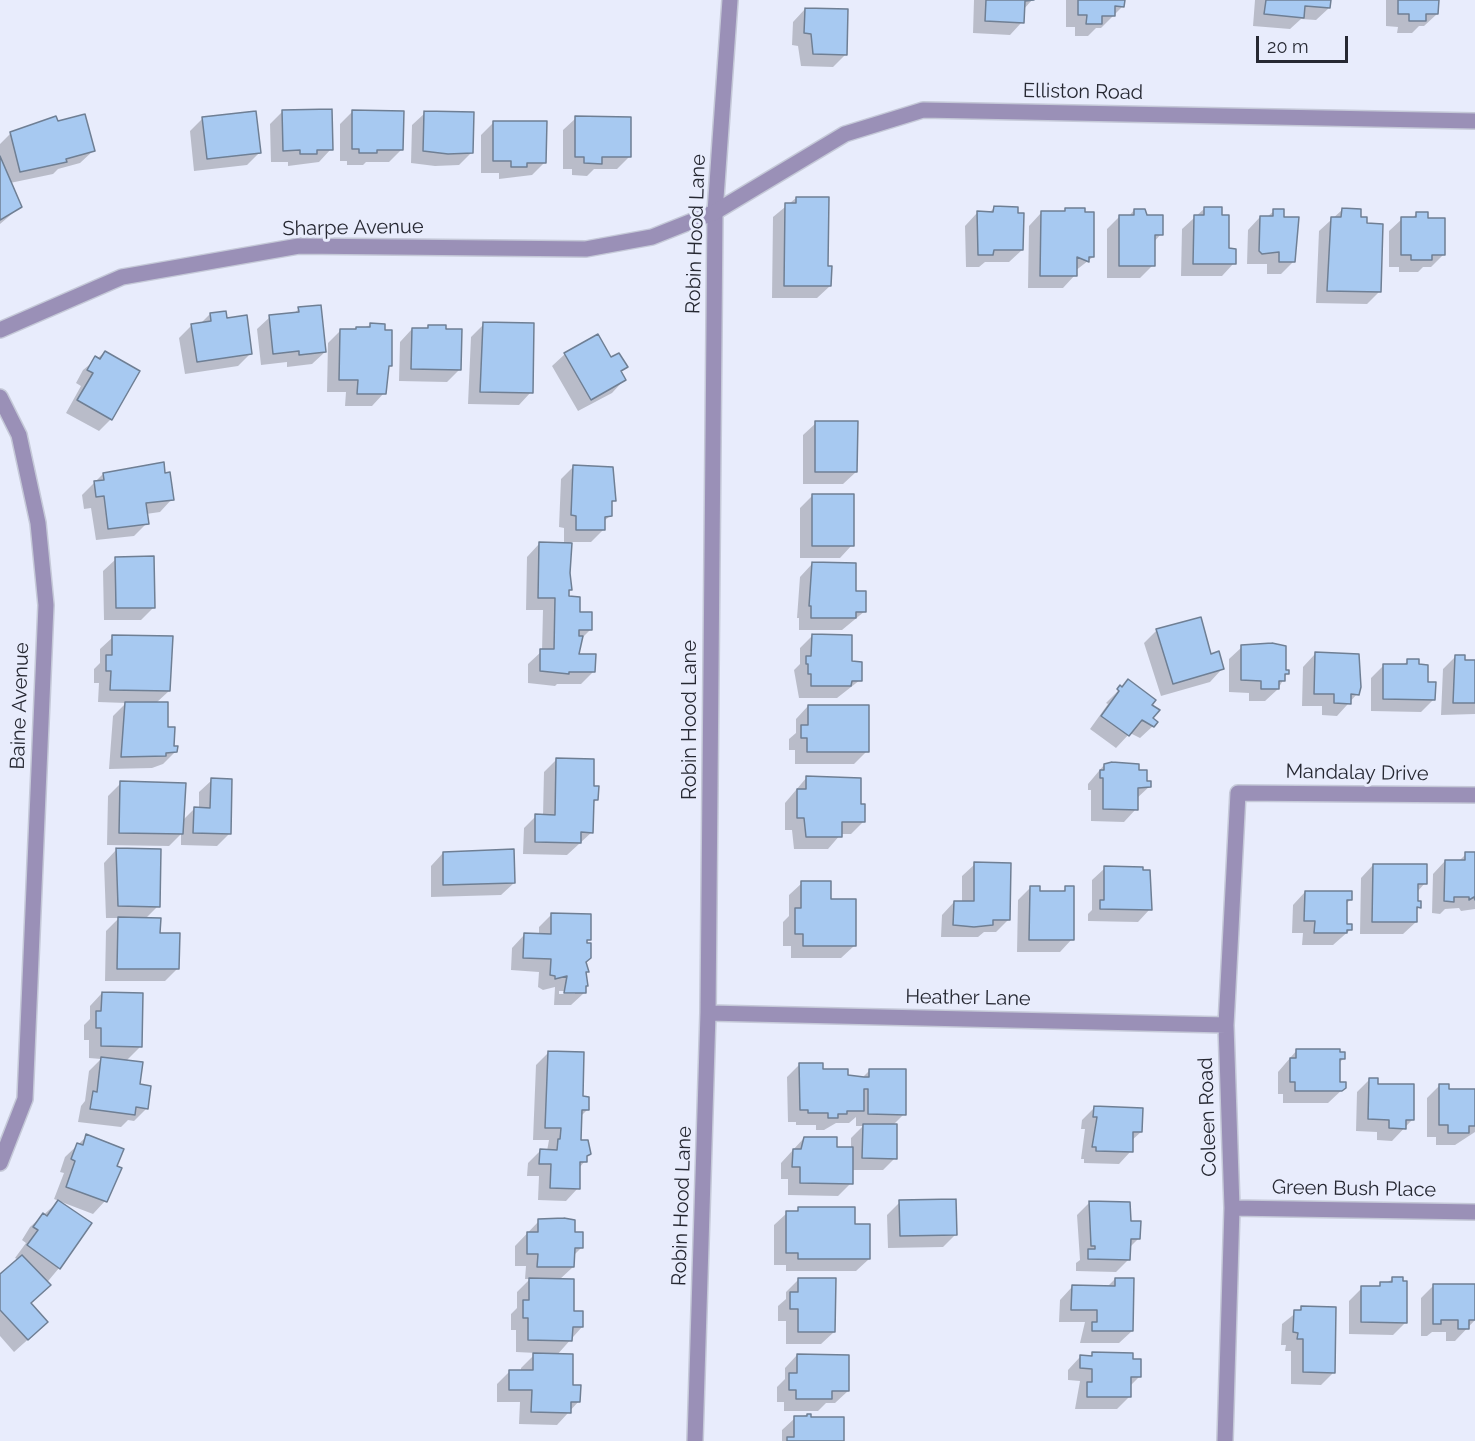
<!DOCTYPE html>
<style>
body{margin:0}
#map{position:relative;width:1475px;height:1441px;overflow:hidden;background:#e8ecfc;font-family:Raleway,sans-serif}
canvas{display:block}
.scale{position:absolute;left:1256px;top:36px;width:92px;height:27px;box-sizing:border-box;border:3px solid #262832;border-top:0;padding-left:8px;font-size:18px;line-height:21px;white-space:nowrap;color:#262832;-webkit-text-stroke:4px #e8ecfc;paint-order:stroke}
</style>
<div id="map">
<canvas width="1475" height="1441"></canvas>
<div class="scale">20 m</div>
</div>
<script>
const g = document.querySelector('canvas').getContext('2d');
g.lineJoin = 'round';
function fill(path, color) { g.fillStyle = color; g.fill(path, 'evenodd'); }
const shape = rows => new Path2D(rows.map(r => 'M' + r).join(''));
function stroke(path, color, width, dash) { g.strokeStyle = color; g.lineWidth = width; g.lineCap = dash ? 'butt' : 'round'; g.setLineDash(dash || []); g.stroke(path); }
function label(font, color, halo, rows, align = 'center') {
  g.font = font + ' Raleway,sans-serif'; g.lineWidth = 6; g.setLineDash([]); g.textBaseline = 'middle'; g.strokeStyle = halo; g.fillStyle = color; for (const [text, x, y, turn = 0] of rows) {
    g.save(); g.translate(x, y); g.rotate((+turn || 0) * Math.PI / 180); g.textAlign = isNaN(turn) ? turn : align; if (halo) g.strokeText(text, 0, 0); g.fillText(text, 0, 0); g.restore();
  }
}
fill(shape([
 [974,0,1032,0,1023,10,1022,22,1010,35,973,33],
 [1066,0,1123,0,1123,6,1101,28,1096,28,1088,36,1075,36,1075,27,1066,27],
 [1255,0,1329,0,1329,8,1316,20,1301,19,1290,29,1253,26],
 [1386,0,1437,0,1437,14,1424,26,1419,26,1412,33,1397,33,1398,27,1386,26],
 [805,9,846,54,833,67,801,66,798,46,792,45,793,22],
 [283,111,331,149,319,162,288,166,288,162,271,162,270,124],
 [353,111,402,149,389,162,366,162,363,165,347,165,347,161,340,161,340,124],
 [425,113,472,152,459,165,435,166,411,163,412,125],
 [203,118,259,153,247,165,194,171,190,131],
 [576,118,629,157,617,169,594,169,587,176,572,175,572,169,563,169,563,130],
 [494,122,545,162,532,175,499,179,499,173,481,173,481,135],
 [57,123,93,151,80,163,58,169,53,174,10,183,20,207,0,224,0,144,11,133],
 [796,198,826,267,830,286,817,298,772,298,773,217],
 [994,208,1022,250,1009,262,985,262,979,267,966,267,965,226,977,213,989,213],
 [1205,208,1234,263,1222,276,1181,276,1182,229],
 [1083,209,1093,257,1075,271,1075,275,1063,288,1028,288,1029,226,1041,213],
 [1134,210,1161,234,1153,243,1153,265,1140,278,1107,278,1107,229,1120,216,1129,216],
 [1342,210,1360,218,1380,291,1367,304,1316,303,1319,231],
 [1274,211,1294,261,1281,274,1267,274,1267,264,1247,264,1248,230,1260,217,1267,217],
 [1416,214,1426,220,1444,254,1431,267,1423,267,1418,272,1399,272,1399,267,1389,267,1389,231,1402,219,1412,219],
 [299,309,325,352,312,364,287,367,287,362,261,365,257,329,270,317,293,314],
 [210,314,251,353,238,366,185,374,179,338,192,325,200,324],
 [484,324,531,392,519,405,468,404,471,337],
 [371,325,390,365,387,368,384,393,372,406,345,406,346,392,327,392,328,343,341,330,354,331],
 [444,327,460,369,447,382,399,381,400,342,412,329],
 [105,352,111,419,99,431,66,413,81,386,76,383,83,370],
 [565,354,611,359,626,367,620,373,624,380,612,393,578,411,552,366],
 [816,423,856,472,843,484,803,484,803,435],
 [162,464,172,499,160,512,146,514,147,523,134,536,96,540,91,508,84,509,82,495,103,474],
 [573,467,615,485,614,500,610,504,610,516,603,522,603,530,591,542,571,542,570,590,567,598,590,630,581,639,578,655,593,672,581,684,557,684,555,686,528,683,528,664,542,651,543,610,526,610,527,557,539,544,564,544,564,528,559,527,561,479],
 [813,495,852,545,840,558,800,558,800,508],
 [116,559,154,607,141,620,104,620,103,571],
 [812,564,854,592,865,611,842,630,799,630,799,618,797,618,800,577],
 [1157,630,1209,655,1222,669,1210,682,1161,696,1144,643],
 [812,636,850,663,860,680,837,698,799,698,794,670,800,664,800,648],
 [113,637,169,691,156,703,176,751,163,764,152,768,109,769,113,716,126,703,98,702,99,683,94,683,94,669,100,663,100,649],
 [1242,647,1287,673,1278,689,1265,701,1249,701,1249,693,1229,692,1229,659],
 [1315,654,1357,694,1337,716,1322,715,1322,706,1302,706,1303,667],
 [1455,657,1463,662,1475,662,1475,714,1441,715,1443,669],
 [1408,661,1426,684,1434,699,1421,712,1371,711,1371,678,1384,665,1403,665],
 [1128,681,1150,705,1153,726,1140,738,1130,733,1116,748,1090,729,1108,704,1106,703],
 [808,706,867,751,854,764,795,764,795,750,789,750,789,739,796,733,796,719],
 [557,759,592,787,597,799,592,804,592,832,567,855,523,854,524,828,536,816,543,816,544,772],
 [1104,765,1138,772,1150,786,1136,799,1136,809,1124,822,1091,821,1091,790,1088,790,1088,784],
 [807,777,859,806,863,822,851,834,841,834,828,849,794,849,792,830,785,830,785,803],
 [212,780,230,833,217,846,181,845,181,834,169,846,107,845,108,796,121,783,183,820,194,809,199,809,199,792],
 [116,850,158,906,145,919,159,934,178,968,165,981,105,981,106,931,119,918,106,918,104,863],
 [443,853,514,883,501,895,431,897,431,866],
 [1466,854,1475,854,1475,909,1461,911,1459,908,1445,909,1440,914,1432,913,1433,874,1445,861,1458,862],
 [975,864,1009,919,996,932,984,932,978,937,941,937,942,915,954,902,962,902,962,876],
 [1373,865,1425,883,1417,892,1416,903,1419,907,1416,911,1416,922,1403,934,1360,934,1361,878],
 [1105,868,1150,909,1138,922,1088,921,1088,914,1092,910,1092,880],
 [802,883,830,901,854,946,841,958,791,958,791,946,783,946,783,922,789,916,789,895],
 [1031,887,1038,892,1061,893,1066,888,1072,939,1060,952,1017,952,1018,900],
 [1305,892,1350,900,1346,904,1345,925,1350,930,1333,945,1302,945,1303,933,1292,933,1293,905],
 [552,914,589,939,584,944,590,958,583,968,587,972,585,974,587,986,584,993,571,1005,554,1005,555,987,543,990,538,987,539,972,511,970,512,948,524,935,539,935,539,927],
 [559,991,575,991,575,994,559,994],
 [102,993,140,1047,126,1061,147,1108,134,1121,128,1120,121,1127,78,1122,81,1106,85,1101,89,1071,101,1059,89,1058,89,1040,84,1040,84,1025,90,1019,90,1006],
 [1297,1050,1339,1053,1344,1058,1339,1063,1339,1083,1344,1088,1328,1103,1283,1103,1283,1094,1278,1094,1278,1072],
 [548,1053,587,1110,580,1117,580,1141,585,1161,579,1168,578,1188,566,1201,538,1200,539,1176,527,1176,528,1163,541,1150,547,1151,549,1140,533,1140,536,1065],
 [800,1064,862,1078,870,1070,904,1114,892,1126,895,1158,883,1170,851,1170,851,1183,838,1196,788,1195,788,1179,781,1179,781,1163,804,1138,836,1148,851,1148,851,1138,863,1126,856,1126,856,1117,849,1123,836,1123,824,1130,816,1130,816,1125,796,1125,796,1122,788,1122,787,1077],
 [1369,1080,1412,1120,1392,1141,1377,1140,1377,1132,1356,1131,1357,1092],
 [1440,1085,1447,1090,1475,1090,1475,1132,1455,1145,1436,1145,1436,1137,1427,1137,1427,1098],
 [1094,1108,1141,1132,1131,1141,1131,1151,1119,1164,1084,1163,1084,1159,1081,1159,1085,1129,1081,1129,1082,1120],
 [87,1136,105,1201,93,1214,59,1201,59,1268,29,1304,34,1334,14,1352,0,1336,0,1276,19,1260,15,1258,26,1243,22,1240,30,1227,59,1201,54,1199,64,1173,60,1172,65,1157],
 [900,1202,955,1235,943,1247,888,1248,887,1215],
 [1090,1202,1130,1222,1139,1238,1129,1248,1129,1259,1116,1272,1076,1271,1076,1263,1080,1260,1077,1215],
 [799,1209,853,1226,869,1259,856,1271,786,1271,786,1265,774,1265,774,1225,787,1213,794,1213],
 [539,1221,574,1234,582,1247,573,1256,573,1267,559,1280,572,1312,582,1327,556,1356,579,1401,557,1425,519,1424,520,1402,497,1402,497,1384,510,1371,521,1371,521,1368,536,1353,516,1352,516,1330,511,1330,511,1314,517,1308,517,1292,530,1279,525,1279,526,1266,515,1266,515,1246],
 [799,1279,834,1332,821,1344,786,1344,786,1321,778,1321,778,1306,786,1299,786,1292],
 [1115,1279,1132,1331,1119,1343,1080,1343,1085,1322,1059,1322,1060,1300,1072,1287,1107,1287],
 [1393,1279,1402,1279,1406,1287,1406,1322,1393,1335,1349,1334,1349,1301,1362,1288,1377,1288],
 [1434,1285,1475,1286,1475,1320,1455,1341,1446,1341,1446,1332,1432,1332,1427,1336,1421,1336,1421,1298],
 [1302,1308,1334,1372,1321,1385,1291,1384,1291,1351,1285,1351,1286,1345,1281,1345,1282,1324],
 [1093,1354,1132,1361,1139,1377,1129,1387,1129,1397,1117,1409,1075,1409,1080,1381,1068,1380,1068,1370,1080,1357,1089,1357],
 [797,1355,848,1391,835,1403,826,1403,818,1411,784,1411,784,1402,777,1402,777,1387,785,1379,785,1368],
 [807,1415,809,1418,843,1418,842,1441,782,1441,782,1430,795,1418]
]), '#0003');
const building = shape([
 [986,0,1034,0,1025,1,1024,23,985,21,986,0],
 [1078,0,1125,0,1124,7,1115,6,1115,16,1102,16,1102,24,1086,24,1087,15,1078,15,1078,0],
 [1266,0,1331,0,1330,8,1305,6,1304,18,1264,14,1266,0],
 [1398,0,1439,0,1438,14,1426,14,1426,21,1409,21,1409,14,1398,14,1398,0],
 [805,8,848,9,847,55,813,54,811,34,804,33,805,8],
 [332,109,333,150,317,150,317,154,300,154,300,150,283,151,282,110,332,109],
 [352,110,404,111,403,150,377,150,377,153,359,153,359,149,352,149,352,110],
 [256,111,261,153,207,159,202,117,256,111],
 [424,111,474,112,473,153,448,154,423,151,424,111],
 [85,114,95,151,66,159,67,162,20,172,10,132,56,116,58,121,85,114],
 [575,116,631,117,631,157,602,157,602,164,584,163,584,157,575,157,575,116],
 [493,121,547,121,546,163,527,163,527,167,511,167,511,161,493,161,493,121],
 [0,156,22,207,0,220,0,156],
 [796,197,829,197,828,266,832,266,831,286,784,286,785,203,796,203,796,197],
 [994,206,1018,207,1018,213,1024,213,1023,250,994,250,993,255,978,255,977,211,993,212,994,206],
 [1204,207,1222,207,1222,215,1229,215,1229,248,1236,249,1236,264,1193,264,1194,215,1204,215,1204,207],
 [1065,208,1085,208,1085,212,1094,212,1094,257,1089,257,1089,262,1077,257,1077,276,1040,276,1041,211,1065,211,1065,208],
 [1342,208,1361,209,1361,217,1367,217,1367,223,1383,224,1381,292,1327,291,1331,217,1341,217,1342,208],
 [1134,209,1145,209,1147,215,1163,215,1163,235,1155,235,1155,266,1119,266,1119,215,1134,215,1134,209],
 [1273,209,1284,209,1284,217,1299,217,1295,262,1279,262,1279,252,1262,254,1259,251,1260,216,1273,216,1273,209],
 [1416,212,1428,212,1428,218,1445,218,1445,255,1432,255,1432,260,1411,260,1411,255,1401,255,1401,217,1416,217,1416,212],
 [321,305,326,352,299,355,299,351,273,354,269,315,299,312,298,307,321,305],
 [226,311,227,318,247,315,252,354,197,362,191,324,211,321,210,313,226,311],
 [483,322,534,323,533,393,480,392,483,322],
 [370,323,385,324,385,330,392,330,392,366,389,366,386,394,357,394,358,380,339,380,340,329,356,329,356,327,370,327,370,323],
 [428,325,446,325,446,329,462,329,461,370,411,369,412,328,428,328,428,325],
 [598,334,611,357,619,353,628,367,621,371,626,380,591,400,564,353,598,334],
 [105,351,140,371,112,420,77,400,93,373,87,370,95,356,100,359,105,351],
 [815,421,858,421,857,472,815,472,815,421],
 [164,462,165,473,170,472,174,500,146,503,149,524,108,529,104,496,96,497,94,481,104,480,103,473,164,462],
 [573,465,613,467,616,501,612,501,612,516,605,517,605,530,576,530,576,516,571,515,573,465],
 [812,494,854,494,854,546,812,546,812,494],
 [539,542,572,543,570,573,572,590,569,590,569,596,580,597,580,612,592,612,592,630,579,630,579,636,583,636,579,654,596,654,595,672,569,672,569,674,540,671,540,649,554,649,555,598,538,598,539,542],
 [154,556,155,608,116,608,115,557,154,556],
 [812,562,856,563,856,591,866,591,866,612,856,612,856,618,811,618,811,606,809,606,812,562],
 [1201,617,1211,654,1219,651,1224,669,1173,684,1156,629,1201,617],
 [812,634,852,635,852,661,862,662,862,681,852,681,851,686,811,686,811,674,808,674,808,664,806,664,806,656,811,656,812,634],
 [112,635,173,636,170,691,110,690,111,671,106,671,106,655,112,655,112,635],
 [1272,643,1286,646,1286,670,1289,670,1289,674,1285,674,1285,681,1279,681,1279,689,1261,689,1261,681,1241,680,1241,645,1272,643],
 [1315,652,1359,654,1361,687,1359,695,1351,694,1351,704,1334,703,1334,694,1314,694,1315,652],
 [1455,655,1465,655,1465,660,1475,660,1475,703,1453,703,1455,655],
 [1407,659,1419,659,1419,664,1428,665,1428,682,1436,682,1435,700,1383,699,1383,664,1407,664,1407,659],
 [1128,679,1156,700,1152,705,1160,710,1153,718,1158,722,1154,727,1142,720,1129,736,1101,716,1119,691,1117,689,1120,685,1122,687,1128,679],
 [125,702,168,702,168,727,175,727,174,746,178,746,177,752,166,753,166,756,121,757,125,702],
 [808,705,869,705,869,752,807,752,807,738,801,738,801,725,808,725,808,705],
 [556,758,594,759,594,786,599,786,598,800,594,800,593,833,581,832,581,843,535,842,535,814,555,815,556,758],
 [1112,762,1139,764,1139,770,1147,770,1147,781,1151,781,1151,787,1138,788,1138,810,1103,809,1103,778,1100,778,1100,770,1104,770,1104,764,1112,762],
 [806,776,861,778,861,804,865,804,865,822,842,822,842,837,806,837,804,818,797,818,797,789,806,789,806,776],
 [211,778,232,779,231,834,193,833,194,807,210,808,211,778],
 [120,781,186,783,183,834,119,833,120,781],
 [116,848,161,849,160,907,118,906,116,848],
 [514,849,515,883,443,885,443,852,514,849],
 [1465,852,1475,852,1475,900,1474,897,1469,900,1469,897,1454,897,1454,902,1444,901,1445,860,1465,860,1465,852],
 [974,862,1011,863,1010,920,993,920,993,925,974,927,953,925,954,901,974,901,974,862],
 [1373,864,1427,864,1427,884,1418,884,1418,901,1421,901,1421,908,1417,907,1417,922,1372,922,1373,864],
 [1104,866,1143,867,1143,870,1150,870,1152,910,1100,909,1100,900,1104,900,1104,866],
 [801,881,831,881,831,899,856,899,856,946,803,946,803,934,795,934,795,908,801,908,801,881],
 [1030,886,1040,886,1040,891,1065,891,1065,886,1074,886,1074,940,1029,940,1030,886],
 [1305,891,1352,891,1352,900,1347,900,1347,924,1352,924,1352,930,1347,930,1347,933,1314,933,1315,921,1304,921,1305,891],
 [551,913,591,914,591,940,587,940,587,943,591,943,591,958,586,962,589,972,586,972,588,986,586,986,586,993,564,993,567,976,555,979,555,976,550,975,551,959,523,958,524,933,551,934,551,913],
 [118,917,161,918,160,933,180,933,179,969,117,969,118,917],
 [102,992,143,993,142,1047,101,1046,101,1028,96,1028,96,1011,101,1011,102,992],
 [1296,1049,1340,1049,1340,1052,1345,1052,1345,1059,1340,1059,1340,1082,1346,1082,1346,1088,1342,1091,1295,1091,1295,1082,1290,1082,1290,1058,1296,1058,1296,1049],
 [548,1051,584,1052,583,1096,589,1097,589,1110,582,1110,581,1140,588,1140,591,1154,587,1156,587,1162,580,1162,580,1189,550,1188,551,1164,539,1164,540,1149,557,1150,558,1139,560,1139,561,1128,545,1128,548,1051],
 [101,1057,143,1062,140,1084,151,1086,148,1109,136,1107,135,1115,90,1109,93,1091,97,1092,101,1057],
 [799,1063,823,1063,823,1069,848,1069,848,1075,864,1077,869,1077,869,1069,906,1069,906,1115,868,1114,868,1089,864,1089,864,1111,847,1111,847,1114,838,1114,838,1118,828,1118,828,1113,808,1113,808,1110,800,1110,799,1063],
 [1369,1078,1378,1078,1378,1084,1414,1084,1414,1120,1406,1120,1406,1129,1389,1128,1389,1120,1368,1119,1369,1078],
 [1439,1084,1449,1084,1449,1089,1475,1089,1475,1126,1469,1126,1469,1133,1448,1133,1448,1125,1439,1125,1439,1084],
 [1094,1106,1143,1108,1142,1132,1133,1132,1133,1152,1096,1151,1096,1147,1092,1147,1097,1117,1093,1117,1094,1106],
 [863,1124,897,1124,897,1159,862,1158,863,1124],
 [86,1134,124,1149,117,1166,122,1168,107,1202,66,1187,75,1161,71,1159,77,1143,83,1145,86,1134],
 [804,1137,837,1137,837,1147,853,1147,853,1184,800,1183,800,1167,792,1167,793,1149,801,1149,804,1137],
 [956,1199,957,1235,900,1236,899,1200,956,1199],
 [58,1200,92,1223,60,1269,27,1245,38,1230,33,1227,43,1213,47,1216,58,1200],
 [1089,1201,1130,1202,1131,1221,1141,1221,1140,1239,1131,1239,1130,1260,1088,1259,1088,1249,1095,1249,1095,1246,1091,1246,1089,1201],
 [798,1207,855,1207,855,1224,870,1224,870,1259,798,1259,798,1253,786,1253,786,1211,798,1211,798,1207],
 [564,1218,575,1220,575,1232,583,1232,583,1248,575,1248,574,1267,537,1267,538,1254,527,1254,527,1232,538,1232,538,1219,564,1218],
 [22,1255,51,1285,31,1303,48,1322,28,1340,0,1310,0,1274,22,1255],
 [1392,1277,1403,1277,1403,1281,1407,1281,1407,1323,1361,1322,1361,1286,1380,1286,1380,1282,1392,1282,1392,1277],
 [529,1278,574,1279,574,1311,583,1311,583,1327,573,1327,572,1341,528,1340,528,1318,523,1318,523,1300,529,1300,529,1278],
 [798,1278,836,1278,835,1332,798,1332,798,1309,790,1309,790,1292,798,1292,798,1278],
 [1115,1278,1134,1278,1133,1331,1092,1331,1092,1322,1097,1322,1097,1310,1071,1310,1072,1285,1115,1286,1115,1278],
 [1433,1284,1475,1284,1475,1320,1469,1320,1469,1329,1458,1329,1458,1320,1441,1320,1441,1324,1433,1324,1433,1284],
 [1301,1306,1336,1307,1335,1373,1303,1372,1303,1339,1297,1339,1298,1333,1293,1332,1294,1310,1301,1310,1301,1306],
 [1092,1352,1133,1353,1133,1359,1141,1359,1141,1377,1131,1377,1131,1397,1087,1397,1087,1382,1092,1382,1092,1369,1080,1368,1080,1355,1092,1356,1092,1352],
 [533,1353,573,1354,573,1385,581,1385,580,1402,571,1402,571,1413,531,1412,532,1390,509,1390,509,1370,533,1370,533,1353],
 [797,1354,849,1355,849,1391,832,1391,832,1399,796,1399,796,1390,789,1390,789,1373,797,1373,797,1354],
 [807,1414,811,1414,811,1417,844,1417,844,1441,787,1441,787,1437,794,1437,794,1416,807,1416,807,1414]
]);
fill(building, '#a7c9f1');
stroke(building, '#6f7f94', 1.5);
const minor = shape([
 [0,397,19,435,38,523,46,605,25,1099,0,1163],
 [708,1013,1226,1025],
 [1232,1208,1475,1212],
 [695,1441,708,1013,715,212,730,0],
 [1225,1441,1232,1208,1226,1025,1238,793,1475,795]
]);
const tertiary = shape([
 [0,330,122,277,299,246,586,249,652,237,715,212,845,134,923,110,1475,121]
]);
stroke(minor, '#c5c9d8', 18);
stroke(tertiary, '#c5c9d8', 18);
stroke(minor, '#9a90b7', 15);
stroke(tertiary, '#9a90b7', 15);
label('20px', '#262832', '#e8ecfc', [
 ["Elliston Road",1083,92,1],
 ["Sharpe Avenue",353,228,-1],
 ["Robin Hood Lane",696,234,-88],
 ["Baine Avenue",20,706,-88],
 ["Robin Hood Lane",690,720,-90],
 ["Mandalay Drive",1357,773,1],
 ["Heather Lane",968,998,1],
 ["Coleen Road",1208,1117,-92],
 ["Green Bush Place",1354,1189,1],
 ["Robin Hood Lane",682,1206,-88]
]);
</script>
